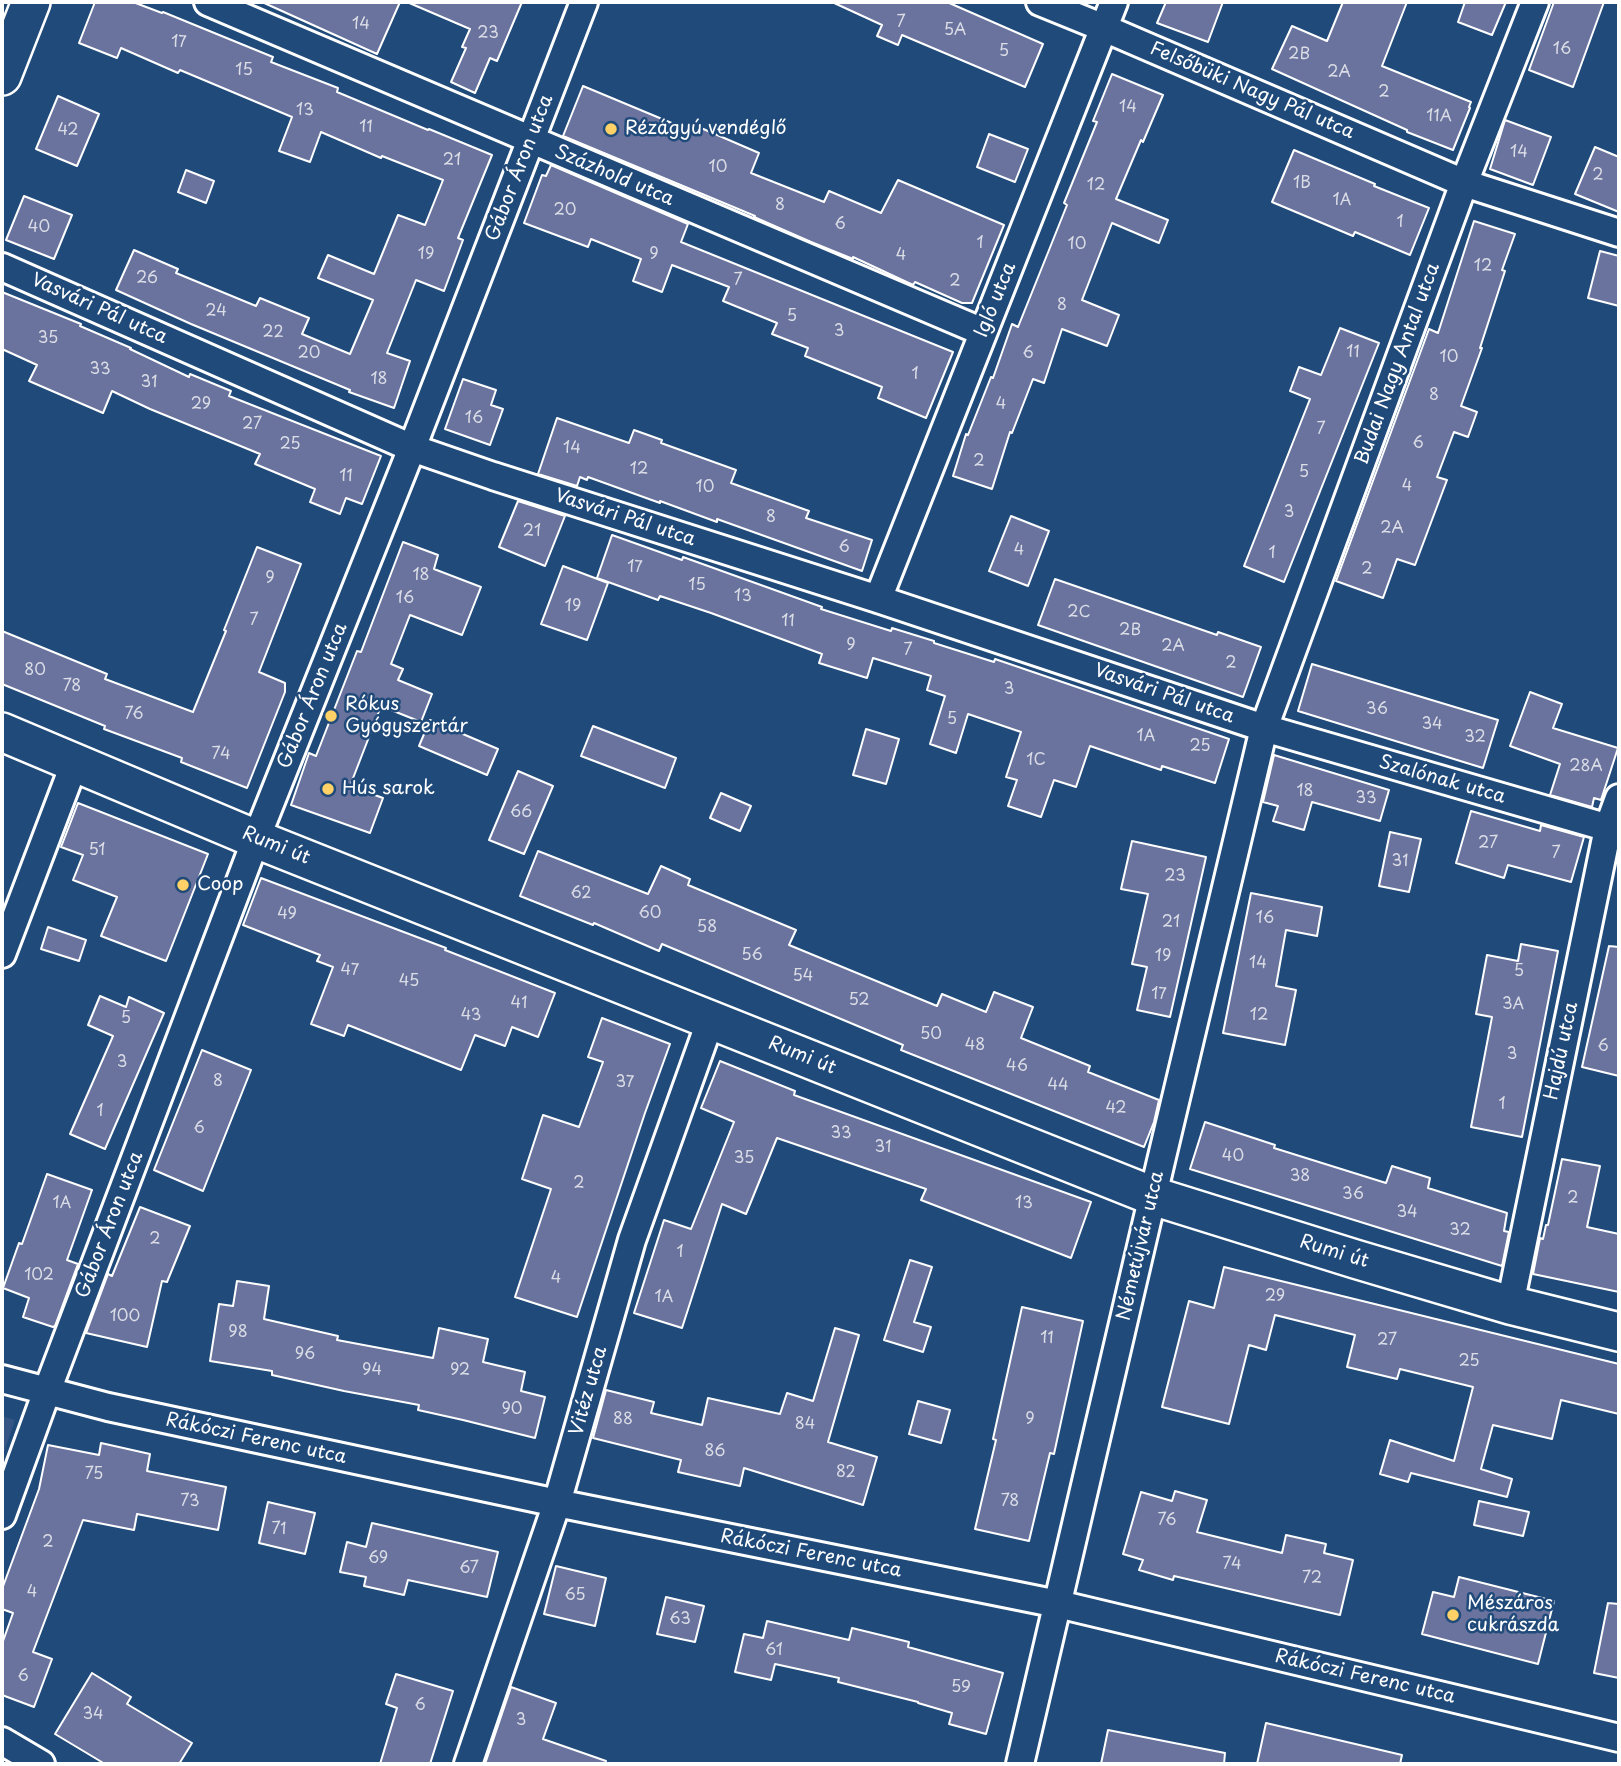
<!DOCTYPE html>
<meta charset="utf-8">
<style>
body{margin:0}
#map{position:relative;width:1621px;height:1766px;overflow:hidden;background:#1f4a7a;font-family:"Playpen Sans",sans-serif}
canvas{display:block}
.frame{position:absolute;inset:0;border:4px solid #fff;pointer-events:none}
</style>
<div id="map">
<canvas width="1621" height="1766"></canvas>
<div class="frame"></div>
</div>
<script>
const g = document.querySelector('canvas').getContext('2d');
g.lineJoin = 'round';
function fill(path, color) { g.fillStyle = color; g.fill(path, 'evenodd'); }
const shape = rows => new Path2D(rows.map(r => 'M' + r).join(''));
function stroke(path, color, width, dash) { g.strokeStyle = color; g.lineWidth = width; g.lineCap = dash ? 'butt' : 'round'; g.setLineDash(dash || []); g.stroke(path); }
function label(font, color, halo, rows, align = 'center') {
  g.font = font + ' "Playpen Sans",sans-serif'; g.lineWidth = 5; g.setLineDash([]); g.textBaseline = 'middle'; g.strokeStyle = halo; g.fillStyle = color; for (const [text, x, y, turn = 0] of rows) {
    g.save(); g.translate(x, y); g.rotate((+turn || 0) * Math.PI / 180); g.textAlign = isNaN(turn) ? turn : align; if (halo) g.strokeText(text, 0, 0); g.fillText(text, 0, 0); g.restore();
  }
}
fill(shape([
 [2,1416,15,1420,2,1458]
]), '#355684');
const building = shape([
 [95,2,133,2,162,13,163,12,273,57,271,62,338,88,337,92,428,130,429,129,492,155,458,238,463,240,444,291,416,280,387,353,410,361,394,408,349,392,350,390,191,324,116,290,134,250,178,269,176,273,256,306,260,298,309,318,302,334,350,354,373,300,318,278,328,255,374,274,398,215,425,225,443,180,382,156,381,158,321,132,310,162,279,151,292,117,180,70,178,73,121,48,117,58,79,43,95,2],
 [262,2,400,2,377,54,262,2],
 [407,2,522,2,497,61,490,58,475,93,451,82,466,48,462,47,470,29,407,2],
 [832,2,947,2,1043,44,1025,87,902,35,898,45,877,36,882,25,832,2],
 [1166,2,1223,2,1208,42,1157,23,1166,2],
 [1343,2,1407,2,1382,66,1471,102,1469,107,1470,108,1453,150,1407,132,1407,130,1272,69,1292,26,1327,41,1343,2],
 [1465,2,1506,2,1492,35,1458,22,1465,2],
 [1554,2,1604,2,1573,87,1529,70,1554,2],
 [1112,74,1163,95,1143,142,1141,140,1116,199,1168,220,1159,243,1112,223,1082,300,1119,315,1107,346,1062,329,1044,383,1033,379,1012,433,1010,432,992,489,953,476,966,434,968,435,991,377,993,378,1012,324,1018,327,1049,250,1067,205,1064,203,1097,122,1093,121,1112,74],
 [583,86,698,134,701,128,759,153,751,173,824,202,829,191,881,213,898,180,1004,225,972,303,962,303,915,282,913,285,853,257,853,259,811,242,754,217,755,216,563,136,583,86],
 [58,96,99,114,77,166,36,149,58,96],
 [1505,120,1551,137,1533,185,1490,169,1505,120],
 [989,134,1028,149,1015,182,977,167,989,134],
 [1595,147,1619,157,1619,212,1575,194,1595,147],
 [1294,150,1375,184,1374,186,1429,208,1410,255,1355,232,1353,236,1272,202,1294,150],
 [551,165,688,224,681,242,953,352,926,418,878,398,882,387,805,356,808,348,772,334,777,323,723,301,729,287,672,265,662,292,633,281,641,259,591,239,588,247,524,223,542,175,546,176,551,165],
 [186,170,214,181,206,203,178,192,186,170],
 [24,196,72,215,54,259,6,240,24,196],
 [1474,221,1515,234,1502,270,1505,271,1480,348,1482,348,1461,406,1477,412,1468,437,1454,432,1437,477,1447,480,1415,565,1397,559,1383,598,1336,581,1429,329,1438,333,1474,221],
 [1600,251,1619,256,1619,306,1588,298,1600,251],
 [2,292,81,324,80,326,131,348,130,349,189,377,190,374,231,391,229,396,381,456,362,504,346,498,340,514,310,502,315,489,255,464,260,454,150,409,112,391,103,413,29,381,37,365,2,349,2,292],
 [1340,328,1379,343,1284,582,1244,566,1310,399,1290,391,1299,367,1321,375,1340,328],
 [463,379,496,390,491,405,503,409,490,445,445,429,463,379],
 [557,418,629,443,634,430,662,440,661,443,736,470,731,483,809,511,806,518,872,540,862,571,717,519,717,522,660,501,660,503,588,477,587,480,580,477,577,486,538,474,557,418],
 [518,501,565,516,545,566,499,547,518,501],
 [1011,516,1049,531,1028,586,989,571,1011,516],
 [612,535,682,560,683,557,822,607,821,609,891,631,892,628,934,641,934,643,994,662,995,659,1229,739,1215,783,1162,766,1161,770,1090,746,1076,787,1054,780,1041,817,1008,806,1017,780,1006,777,1021,732,968,714,956,753,930,744,945,696,927,690,931,676,873,658,867,678,819,663,822,654,711,613,660,596,658,600,597,578,612,535],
 [403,542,438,555,434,569,481,587,462,635,410,615,391,664,403,669,398,680,432,694,421,722,381,706,350,786,383,798,370,833,291,805,309,753,316,756,357,651,361,652,403,542],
 [257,547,301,564,259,672,285,683,285,692,247,788,181,762,182,758,104,729,105,726,2,684,2,631,107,674,105,679,193,712,226,631,224,630,257,547],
 [563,566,608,583,587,640,541,624,563,566],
 [1055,579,1217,635,1218,632,1261,647,1243,697,1038,625,1055,579],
 [1312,664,1498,720,1483,768,1298,711,1312,664],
 [1530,692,1562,704,1553,728,1618,748,1601,800,1594,798,1592,807,1550,795,1560,764,1510,746,1530,692],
 [430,720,498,749,487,775,419,746,430,720],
 [593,726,676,758,665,788,581,756,593,726],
 [866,729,899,739,886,784,853,775,866,729],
 [1274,755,1389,790,1380,821,1312,802,1304,830,1273,821,1278,806,1263,802,1274,755],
 [518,771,553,786,524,854,489,840,518,771],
 [721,793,751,806,740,831,710,818,721,793],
 [78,803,208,854,166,961,101,936,117,897,73,880,83,855,61,847,78,803],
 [1471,811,1540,831,1541,825,1584,837,1571,882,1508,865,1504,878,1456,863,1471,811],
 [1390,832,1421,839,1409,892,1379,886,1390,832],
 [1132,841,1206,857,1170,1017,1137,1010,1147,967,1132,964,1148,894,1121,889,1132,841],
 [538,851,648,894,661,866,690,879,688,885,796,930,789,945,937,1006,942,994,986,1012,994,992,1033,1007,1021,1038,1090,1066,1088,1072,1159,1100,1154,1122,1144,1147,901,1050,903,1045,662,944,659,951,594,923,593,925,520,896,538,851],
 [261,878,446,948,445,950,555,993,538,1037,512,1027,505,1046,475,1035,461,1070,348,1025,344,1036,311,1024,333,967,317,961,320,955,243,925,261,878],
 [1251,893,1322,907,1317,936,1286,930,1276,986,1296,990,1285,1045,1223,1033,1251,893],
 [48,927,86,940,79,961,41,949,48,927],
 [1521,944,1558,951,1522,1137,1471,1127,1492,1017,1476,1014,1487,955,1518,961,1521,944],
 [1609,946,1619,947,1619,1076,1582,1067,1609,946],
 [100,996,126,1007,129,997,164,1013,105,1149,70,1134,113,1036,88,1025,100,996],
 [602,1018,670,1044,645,1113,577,1317,515,1297,551,1189,522,1179,543,1115,579,1127,603,1062,588,1057,602,1018],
 [202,1050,251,1070,203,1191,154,1170,202,1050],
 [720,1061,795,1091,794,1095,1091,1202,1071,1258,921,1200,926,1189,777,1138,746,1214,722,1204,682,1328,634,1313,664,1220,691,1229,734,1122,701,1108,720,1061],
 [1205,1122,1275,1145,1274,1148,1386,1183,1392,1166,1430,1178,1428,1188,1507,1213,1504,1231,1509,1232,1502,1266,1190,1169,1205,1122],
 [1562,1159,1600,1166,1587,1227,1619,1234,1619,1292,1533,1274,1540,1238,1543,1239,1546,1225,1548,1225,1562,1159],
 [47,1174,92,1190,67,1260,78,1264,55,1326,53,1327,23,1317,29,1298,3,1288,19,1243,22,1244,47,1174],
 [140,1207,190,1226,167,1282,162,1281,147,1347,86,1333,108,1274,112,1276,140,1207],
 [910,1260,932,1267,914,1322,931,1327,923,1352,884,1340,910,1260],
 [1224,1267,1619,1364,1619,1414,1561,1400,1552,1439,1493,1425,1481,1469,1512,1479,1507,1497,1411,1473,1408,1482,1380,1474,1390,1440,1454,1461,1473,1387,1400,1369,1397,1379,1347,1367,1355,1335,1275,1315,1266,1350,1249,1345,1229,1424,1162,1407,1189,1301,1214,1308,1224,1267],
 [237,1281,269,1286,264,1319,338,1336,337,1340,433,1358,439,1328,488,1339,483,1362,525,1372,521,1391,545,1397,535,1438,463,1420,418,1410,419,1405,344,1391,272,1375,272,1371,210,1361,219,1304,233,1306,237,1281],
 [1022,1307,1083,1321,1054,1454,1050,1453,1029,1541,975,1529,996,1440,993,1439,1022,1307],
 [835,1328,859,1335,828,1442,877,1457,863,1505,744,1468,740,1486,678,1472,681,1460,593,1438,606,1390,654,1402,651,1413,702,1425,708,1398,780,1414,787,1393,813,1401,835,1328],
 [918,1401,950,1410,941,1443,909,1434,918,1401],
 [101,1443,150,1454,147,1471,226,1487,218,1530,137,1514,134,1530,83,1520,33,1652,52,1659,34,1707,2,1695,2,1644,13,1613,2,1609,2,1589,39,1489,48,1445,99,1455,101,1443],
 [1175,1491,1207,1500,1197,1532,1282,1553,1286,1535,1326,1544,1324,1553,1353,1560,1340,1615,1174,1576,1173,1580,1139,1570,1143,1560,1123,1554,1141,1492,1172,1501,1175,1491],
 [1479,1501,1529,1512,1523,1536,1474,1525,1479,1501],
 [268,1502,315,1513,305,1554,259,1543,268,1502],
 [372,1523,498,1552,487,1597,408,1580,404,1595,364,1586,366,1577,340,1572,347,1542,366,1547,372,1523],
 [556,1566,606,1578,595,1626,544,1614,556,1566],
 [1459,1577,1554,1601,1538,1664,1422,1634,1433,1592,1454,1597,1459,1577],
 [666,1597,704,1606,695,1642,657,1634,666,1597],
 [1608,1603,1619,1604,1619,1678,1594,1673,1608,1603],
 [767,1621,849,1640,852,1628,909,1642,908,1647,1003,1673,986,1734,949,1724,952,1713,918,1703,918,1702,838,1682,839,1678,775,1664,771,1680,735,1672,744,1634,763,1638,767,1621],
 [92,1673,131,1697,127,1704,192,1743,179,1764,105,1764,55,1734,92,1673],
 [396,1674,453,1691,430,1764,380,1764,397,1708,386,1704,396,1674],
 [511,1687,556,1703,543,1739,606,1761,605,1764,485,1764,511,1687],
 [1266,1723,1402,1755,1400,1764,1257,1764,1266,1723],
 [1108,1730,1225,1753,1224,1764,1101,1764,1108,1730]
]);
fill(building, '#69739d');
stroke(building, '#fff', 2);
const street = shape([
 [208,2,983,332],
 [1040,2,1104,28,1464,183,1619,233],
 [2,267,412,448,493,476,878,599,1264,728,1619,831],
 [878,599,1114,2],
 [2,954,75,762],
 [1510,1305,1608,828,1619,798],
 [2,1379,108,1407,557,1503,1058,1604,1619,1738],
 [2,1515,47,1391,256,839,412,448,584,2],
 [2,1741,41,1764],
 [468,1764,557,1503,632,1240,711,1019],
 [1020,1764,1161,1161,1264,728,1464,183,1535,2]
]);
const secondary = shape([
 [2,76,31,2],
 [2,732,256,839,1153,1196,1355,1259,1510,1305,1619,1332]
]);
stroke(street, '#fff', 32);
stroke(secondary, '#fff', 42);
stroke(street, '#1f4a7a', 26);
stroke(secondary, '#1f4a7a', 37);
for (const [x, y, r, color] of [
 [611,129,7,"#ffd166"],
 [331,716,7,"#ffd166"],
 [328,789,7,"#ffd166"],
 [183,885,7,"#ffd166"],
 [1453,1615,7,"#ffd166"]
]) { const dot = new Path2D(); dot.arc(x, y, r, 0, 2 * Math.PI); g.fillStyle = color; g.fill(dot); stroke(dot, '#1f4a7a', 2.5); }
label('16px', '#dadce6', null, [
 ["7",901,23],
 ["14",361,25],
 ["5A",955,31],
 ["23",488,34],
 ["17",179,43],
 ["16",1562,50],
 ["5",1004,52],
 ["2B",1299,55],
 ["15",244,71],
 ["2A",1339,73],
 ["2",1384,93],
 ["14",1128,108],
 ["13",305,111],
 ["11A",1439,117],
 ["11",366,128],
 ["42",68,131],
 ["14",1519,153],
 ["21",452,161],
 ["10",718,168],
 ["2",1598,176],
 ["1B",1302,184],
 ["12",1096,186],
 ["1A",1342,201],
 ["8",780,206],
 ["20",565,211],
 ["1",1400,223],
 ["6",840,225],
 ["40",39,228],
 ["1",980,244],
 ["10",1077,245],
 ["19",426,255],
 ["9",654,255],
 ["4",901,256],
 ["12",1483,267],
 ["26",147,279],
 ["7",738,281],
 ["2",955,282],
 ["8",1062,306],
 ["24",216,312],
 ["5",792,317],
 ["3",839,332],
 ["22",273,333],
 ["35",48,339],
 ["11",1353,353],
 ["20",309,354],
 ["6",1028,354],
 ["10",1449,358],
 ["33",100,370],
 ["1",915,375],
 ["18",379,380],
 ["31",149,383],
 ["8",1434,396],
 ["29",201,405],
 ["4",1001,405],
 ["16",474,419],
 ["27",252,425],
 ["7",1321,430],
 ["6",1418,444],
 ["25",290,445],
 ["14",572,449],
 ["2",979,462],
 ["12",639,470],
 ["5",1304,473],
 ["11",346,477],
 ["4",1407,487],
 ["10",705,488],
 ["3",1289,513],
 ["8",771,518],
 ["2A",1392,529],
 ["21",532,532],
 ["6",844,548],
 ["4",1019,551],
 ["1",1272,554],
 ["17",635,568],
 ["2",1367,570],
 ["18",421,576],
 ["9",270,579],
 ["15",697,586],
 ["13",743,597],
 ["16",405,599],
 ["19",573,607],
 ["2C",1079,613],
 ["7",254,621],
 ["11",788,622],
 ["2B",1130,631],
 ["9",851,646],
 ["2A",1173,647],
 ["7",908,651],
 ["2",1231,664],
 ["80",35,671],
 ["78",72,687],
 ["3",1009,690],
 ["36",1377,710],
 ["76",134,715],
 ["5",952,720],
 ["34",1432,725],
 ["1A",1146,737],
 ["32",1475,738],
 ["25",1200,747],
 ["74",221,755],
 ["1C",1036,761],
 ["28A",1586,767],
 ["18",1305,792],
 ["33",1366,799],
 ["66",521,813],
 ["27",1488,844],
 ["51",97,851],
 ["7",1556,854],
 ["31",1400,862],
 ["23",1175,877],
 ["62",581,894],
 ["60",650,914],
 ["49",287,915],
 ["16",1265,919],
 ["21",1171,923],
 ["58",707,928],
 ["56",752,956],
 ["19",1163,957],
 ["14",1258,964],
 ["47",350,971],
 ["5",1519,972],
 ["54",803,977],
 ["45",409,982],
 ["17",1159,995],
 ["52",859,1001],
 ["41",519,1004],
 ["3A",1513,1005],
 ["43",471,1016],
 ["12",1259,1016],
 ["5",126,1019],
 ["50",931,1035],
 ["48",975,1046],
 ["6",1603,1047],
 ["3",1512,1055],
 ["3",122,1063],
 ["46",1017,1067],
 ["8",218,1082],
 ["37",625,1083],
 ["44",1058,1086],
 ["1",1502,1105],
 ["42",1116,1109],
 ["1",100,1112],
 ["6",199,1129],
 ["33",841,1134],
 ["31",883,1148],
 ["40",1233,1157],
 ["35",744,1159],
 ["38",1300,1177],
 ["2",579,1184],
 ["36",1353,1195],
 ["2",1573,1199],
 ["1A",62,1204],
 ["13",1024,1204],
 ["34",1407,1213],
 ["32",1460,1231],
 ["2",155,1240],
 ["1",680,1253],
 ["102",39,1276],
 ["4",556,1279],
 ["29",1275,1297],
 ["1A",664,1298],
 ["100",125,1317],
 ["98",238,1333],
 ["11",1047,1339],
 ["27",1387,1341],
 ["96",305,1355],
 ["25",1469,1362],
 ["94",372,1371],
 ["92",460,1371],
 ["90",512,1410],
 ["88",623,1420],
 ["9",1030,1420],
 ["84",805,1425],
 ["86",715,1452],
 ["82",846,1473],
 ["75",94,1475],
 ["73",190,1502],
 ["78",1010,1502],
 ["76",1167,1521],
 ["71",279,1530],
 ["2",48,1543],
 ["69",378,1559],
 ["74",1232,1565],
 ["67",469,1569],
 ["72",1312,1579],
 ["4",32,1593],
 ["65",575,1596],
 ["63",680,1620],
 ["61",774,1651],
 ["6",23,1677],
 ["59",961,1688],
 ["6",420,1706],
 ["34",93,1715],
 ["3",521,1721]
]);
label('19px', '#fff', '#1f4a7a', [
 ["Felsőbüki Nagy Pál utca",1252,91,23],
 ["Gábor Áron utca",520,168,-69],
 ["Százhold utca",614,176,23],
 ["Igló utca",996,300,-68],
 ["Vasvári Pál utca",99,309,24],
 ["Budai Nagy Antal utca",1398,364,-70],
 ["Vasvári Pál utca",625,518,18],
 ["Vasvári Pál utca",1164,694,19],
 ["Gábor Áron utca",313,696,-68],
 ["Szalónak utca",1442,780,16],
 ["Rumi út",276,846,22],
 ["Hajdú utca",1562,1051,-78],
 ["Rumi út",802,1056,22],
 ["Gábor Áron utca",110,1225,-69],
 ["Németújvár utca",1141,1246,-77],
 ["Rumi út",1334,1252,17],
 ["Vitéz utca",589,1391,-74],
 ["Rákóczi Ferenc utca",256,1439,12],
 ["Rákóczi Ferenc utca",811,1554,11],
 ["Rákóczi Ferenc utca",1365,1677,13]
]);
label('19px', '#fff', '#1f4a7a', [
 ["Rézágyú vendéglő",625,129],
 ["Rókus",345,705],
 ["Gyógyszertár",345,727],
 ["Hús sarok",342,789],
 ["Coop",197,885],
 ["Mészáros",1467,1604],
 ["cukrászda",1467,1626]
], 'left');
</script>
